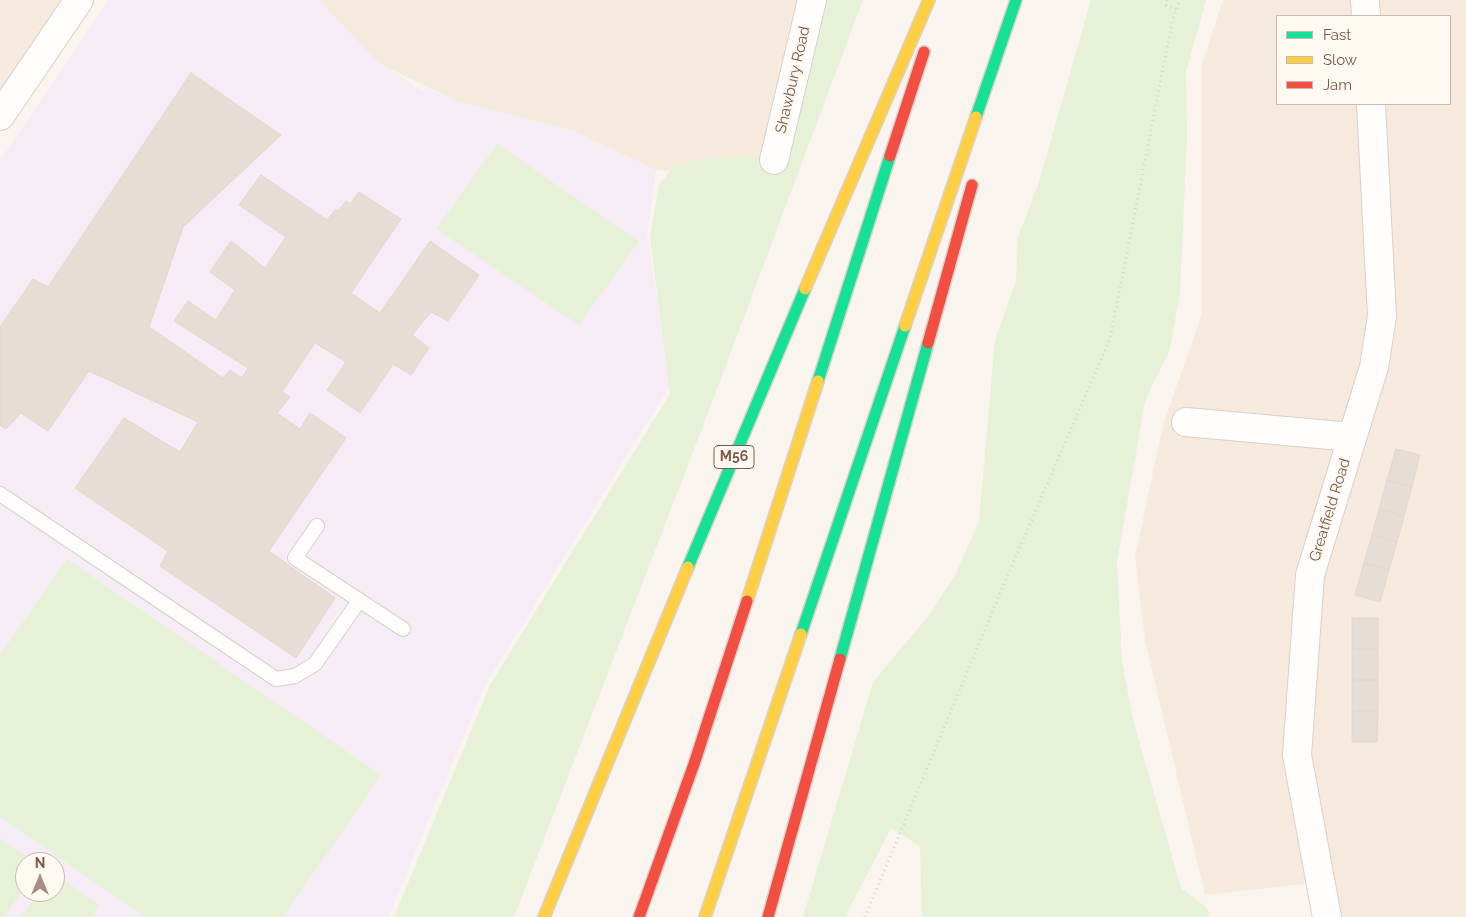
<!DOCTYPE html>
<style>
body{margin:0}
#map{position:relative;width:1466px;height:917px;overflow:hidden;background:#f9f4ee;font-family:Raleway,sans-serif}
canvas{display:block}
.legend{position:absolute;left:1276px;top:15px;width:175px;height:90px;box-sizing:border-box;background:#fff9f2;border:1px solid #cbb9ae;margin:0;padding:6px 9px;list-style:none;font-size:15px;color:#7d5949}
.legend li{display:flex;align-items:center;gap:10px;height:25px}
.legend b{width:25px;border:1px solid #cbb9ae}
.north{position:absolute;left:15px;top:852px;width:50px;height:50px;box-sizing:border-box;background:#fff9f2;border:1px solid #cbb9ae;border-radius:50%;rotate:0deg;font-size:14px;font-weight:700;line-height:20px;text-align:center;color:#7d5949}
.north::after{content:'';display:block;margin:auto;width:18px;height:22px;background:#a88f83;clip-path:polygon(50% 0,100% 100%,50% 72%,0 100%)}
</style>
<div id="map">
<canvas width="1466" height="917"></canvas>
<ul class="legend">
<li><b style="height:6px;background:#16e098"></b>Fast</li>
<li><b style="height:6px;background:#ffcf43"></b>Slow</li>
<li><b style="height:6px;background:#f24e42"></b>Jam</li>
</ul>
<div class="north">N</div>
</div>
<script>
const g = document.querySelector('canvas').getContext('2d');
g.lineJoin = 'round';
function fill(path, color) { g.fillStyle = color; g.fill(path, 'evenodd'); }
const shape = rows => new Path2D(rows.map(r => 'M' + r).join(''));
function stroke(path, color, width, dash) { g.strokeStyle = color; g.lineWidth = width; g.lineCap = dash ? 'butt' : 'round'; g.setLineDash(dash || []); g.stroke(path); }
function label(font, color, halo, rows, align = 'center') {
  g.font = font + ' Raleway,sans-serif'; g.lineWidth = 5; g.setLineDash([]); g.textBaseline = 'middle'; g.strokeStyle = halo; g.fillStyle = color; for (const [text, x, y, turn = 0] of rows) {
    g.save(); g.translate(x, y); g.rotate((+turn || 0) * Math.PI / 180); g.textAlign = isNaN(turn) ? turn : align; if (halo) g.strokeText(text, 0, 0); g.fillText(text, 0, 0); g.restore();
  }
}
fill(shape([
 [0,0,79,0,0,116],
 [319,0,812,0,760,178,656,170,573,131,456,101,374,61],
 [1223,0,1466,0,1466,917,1327,917,1321,882,1205,895,1145,640,1135,557,1163,425,1202,314,1202,64],
 [1277,16,1450,16,1450,104,1277,104]
]), '#f6eade');
fill(shape([
 [109,0,319,0,375,59,422,91,425,87,456,101,573,131,656,170,647,234,670,385,485,685,388,917,0,917,0,160],
 [25,862,55,862,55,892,25,892]
]), '#f5ecf5');
fill(shape([
 [819,0,863,0,708,413,514,917,394,917,490,685,670,394,650,238,659,185,673,167,697,160,734,156,756,157,771,151],
 [1091,0,1206,0,1186,72,1187,137,1180,292,1170,349,1145,401,1117,562,1122,661,1133,720,1181,888,1206,907,1211,917,922,917,920,846,891,828,845,917,803,917,873,682,930,614,955,575,979,522,995,340,1016,281,1018,237,1039,182],
 [497,144,639,241,579,325,436,229],
 [67,559,381,775,283,917,145,917,0,817,0,655],
 [0,838,35,862,25,862,25,887,4,917,0,917],
 [55,874,100,905,92,917,21,917,38,892,55,892]
]), '#e7f1d7');
const building = shape([
 [191,73,281,135,183,227,149,327,223,378,230,370,242,378,248,368,174,321,188,301,216,320,235,290,210,272,231,241,265,268,286,237,239,205,261,175,327,220,336,209,338,211,346,201,350,204,359,192,401,219,351,293,380,313,430,241,479,275,448,321,431,312,412,335,429,348,411,375,393,364,360,413,327,390,346,362,315,343,282,392,290,397,277,413,300,429,310,413,346,438,269,551,335,598,296,658,160,566,168,551,75,488,124,418,180,452,198,422,89,371,48,431,21,413,6,429,0,425,0,327,33,279,48,287,191,73],
 [1396,449,1420,455,1412,487,1387,480,1396,449],
 [1387,480,1412,487,1404,516,1379,509,1387,480],
 [1379,509,1404,516,1397,542,1372,535,1379,509],
 [1372,535,1397,542,1389,570,1364,563,1372,535],
 [1364,563,1389,570,1380,602,1355,595,1364,563],
 [1352,618,1378,618,1378,649,1352,649,1352,618],
 [1352,649,1378,649,1378,680,1352,680,1352,649],
 [1352,680,1378,680,1378,711,1352,711,1352,680],
 [1352,711,1378,711,1377,742,1352,742,1352,711]
]);
fill(building, '#e6ddd5');
stroke(building, '#e4d7cf', 1);
const lane = shape([
 [0,494,276,679,295,676,315,664,359,601],
 [317,526,295,558,403,629]
]);
const street = shape([
 [1365,0,1366,16],
 [0,116,79,0],
 [774,160,812,0],
 [1186,422,1352,437],
 [1327,917,1297,755,1310,575,1374,367,1382,316,1371,104]
]);
const fast = shape([
 [976,117,1016,0],
 [818,381,890,156],
 [688,567,805,289],
 [801,634,905,326],
 [840,659,928,343]
]);
const slow = shape([
 [805,289,929,0],
 [905,326,976,117],
 [747,601,818,381],
 [544,917,688,567],
 [705,917,801,634]
]);
const jam = shape([
 [890,156,924,52],
 [928,343,972,185],
 [639,917,694,764,747,601],
 [768,917,840,659]
]);
stroke(lane, '#d9d0ca', 16);
stroke(street, '#d9d0ca', 30);
stroke(fast, '#dbd0ca', 14);
stroke(slow, '#dbd0ca', 14);
stroke(jam, '#dbd0ca', 14);
stroke(shape([
 [1167,0,1166,5,1176,9],
 [865,917,1001,591,1110,339,1173,18,1180,0]
]), '#dcd3ce', 3, [1, 4]);
stroke(lane, '#fefdfc', 14);
stroke(street, '#fefdfc', 28);
stroke(fast, '#16e098', 11);
stroke(slow, '#ffcf43', 11);
stroke(jam, '#f24e42', 11);
for (const [x, y, w] of [
 [734,457,40]
]) { const box = new Path2D(); box.roundRect(x - w / 2, y - 11.5, w, 23, 4); g.fillStyle = '#fff9f2'; g.fill(box); stroke(box, '#7d5949', 1); }
label('bold 14px', '#7d5949', null, [
 ["M56",734,457]
]);
label('15px', '#7d5949', '#fff9f2', [
 ["Shawbury Road",793,80,-77],
 ["Greatfield Road",1330,510,-73]
]);
</script>
